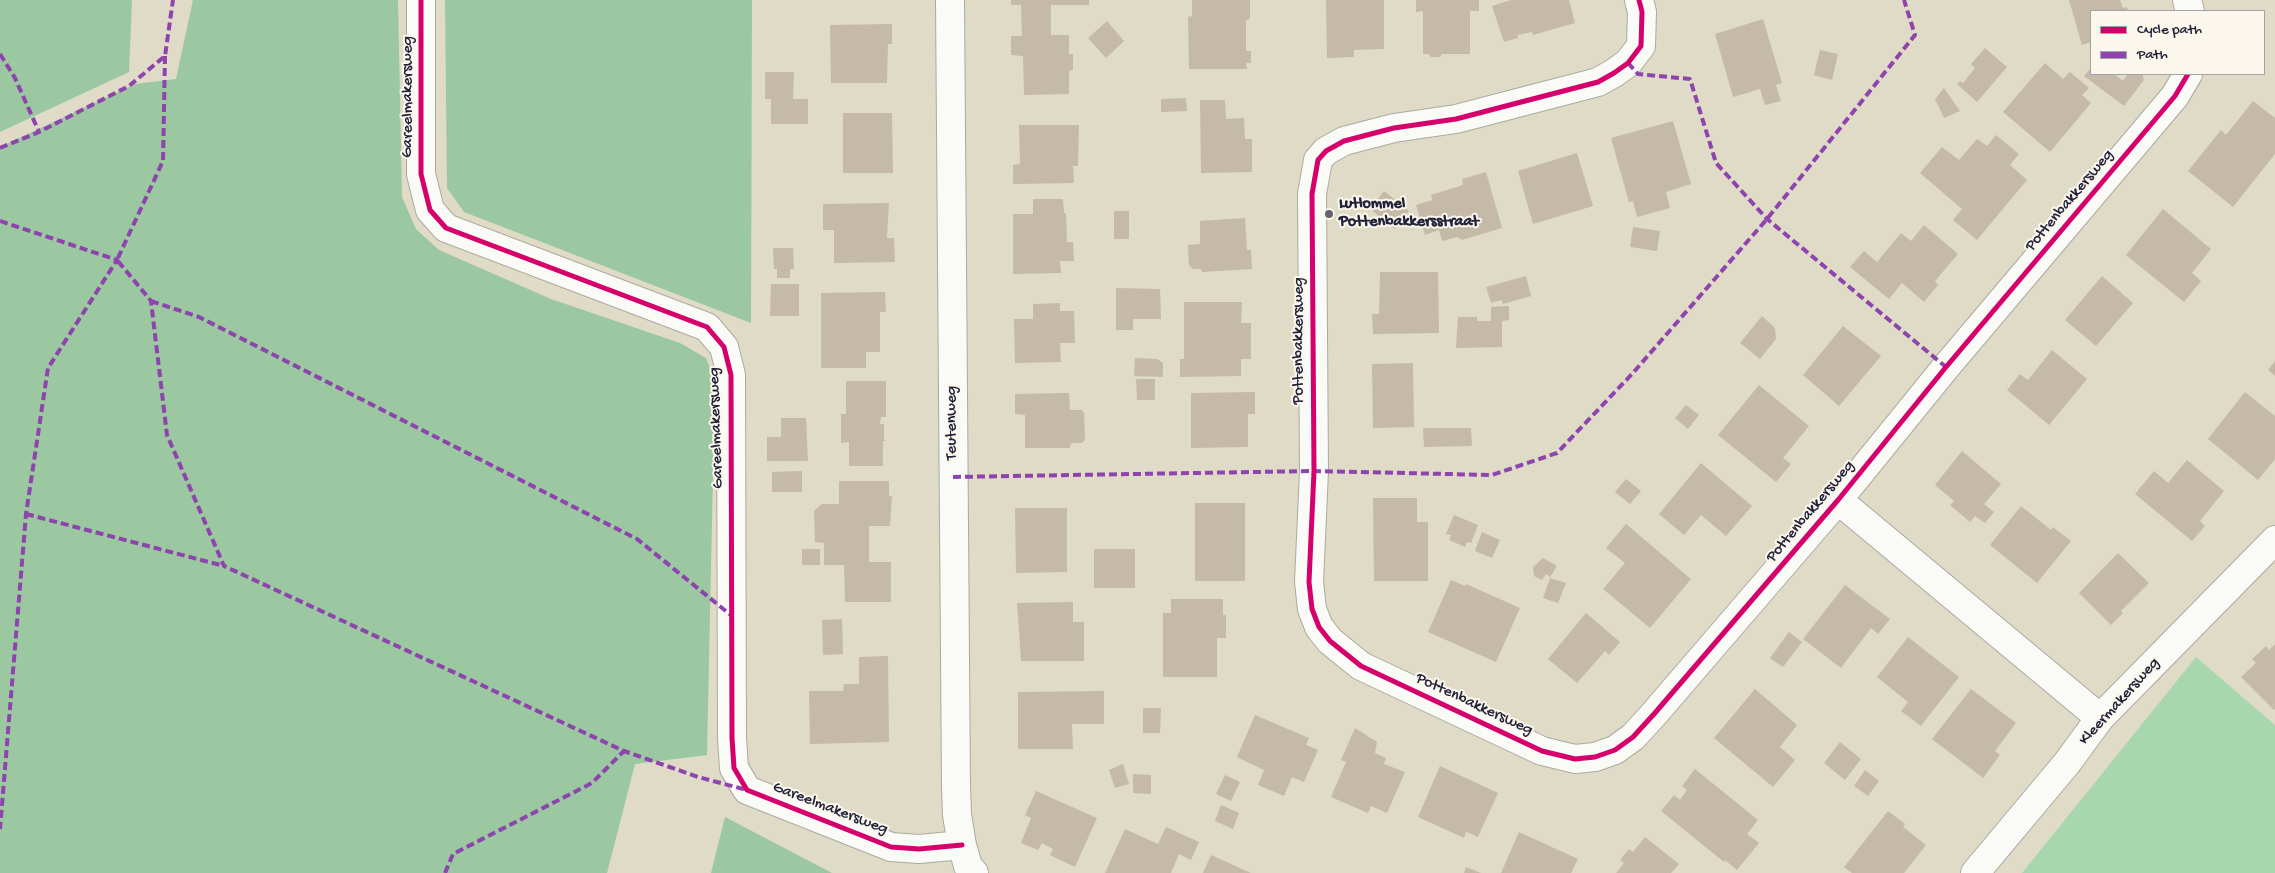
<!DOCTYPE html>
<style>
body{margin:0}
#map{position:relative;width:2275px;height:873px;overflow:hidden;background:#dfdbc7;font-family:"Gochi Hand",sans-serif}
canvas{display:block}
.legend{position:absolute;left:2090px;top:10px;width:175px;height:65px;box-sizing:border-box;background:#fbf7ec;border:1px solid #a4a2a5;margin:0;padding:6px 9px;list-style:none;font-size:15px;color:#22223b}
.legend li{display:flex;align-items:center;gap:10px;height:25px}
.legend b{width:25px;border:1px solid #a4a2a5}
</style>
<div id="map">
<canvas width="2275" height="873"></canvas>
<ul class="legend">
<li><b style="height:6px;background:#d6006c"></b>Cycle path</li>
<li><b style="height:6px;background:#8e44ad"></b>Path</li>
</ul>
</div>
<script>
const g = document.querySelector('canvas').getContext('2d');
g.lineJoin = 'round';
function fill(path, color) { g.fillStyle = color; g.fill(path, 'evenodd'); }
const shape = rows => new Path2D(rows.map(r => 'M' + r).join(''));
function stroke(path, color, width, dash) { g.strokeStyle = color; g.lineWidth = width; g.lineCap = dash ? 'butt' : 'round'; g.setLineDash(dash || []); g.stroke(path); }
function label(font, color, halo, rows, align = 'center') {
  g.font = font + ' "Gochi Hand",sans-serif'; g.lineWidth = 4; g.setLineDash([]); g.textBaseline = 'middle'; g.strokeStyle = halo; g.fillStyle = color; for (const [text, x, y, turn = 0] of rows) {
    g.save(); g.translate(x, y); g.rotate((+turn || 0) * Math.PI / 180); g.textAlign = isNaN(turn) ? turn : align; if (halo) g.strokeText(text, 0, 0); g.fillText(text, 0, 0); g.restore();
  }
}
fill(shape([
 [2196,657,2275,725,2275,873,2022,873]
]), '#a8d7ae');
fill(shape([
 [0,0,132,0,129,72,0,132],
 [193,0,398,0,402,197,416,229,439,250,551,299,680,343,706,358,715,379,707,755,635,764,607,873,0,873,0,147,135,84,176,79],
 [445,0,752,0,751,323,464,212,447,188],
 [725,817,832,873,711,873]
]), '#9bc7a1');
fill(shape([
 [1011,0,1089,0,1089,5,1051,5,1051,35,1069,35,1069,54,1073,54,1073,70,1069,71,1069,94,1024,95,1023,56,1011,55,1011,36,1022,36,1021,5,1011,5],
 [1192,0,1250,0,1250,19,1246,20,1246,51,1251,51,1251,63,1246,63,1247,69,1189,69,1188,17,1192,16],
 [1326,0,1384,0,1384,49,1354,50,1354,57,1327,58],
 [1416,0,1479,0,1479,11,1470,11,1470,54,1442,54,1440,57,1431,57,1429,54,1423,54,1423,11,1416,12],
 [1511,0,1569,0,1575,23,1533,35,1532,32,1518,35,1518,38,1504,42,1492,6],
 [2069,0,2120,0,2123,8,2127,7,2128,11,2091,11,2091,42,2082,45],
 [1763,19,1782,83,1776,85,1781,101,1765,105,1760,89,1733,97,1715,34],
 [1107,21,1124,41,1106,58,1088,38],
 [892,24,892,44,888,44,887,83,831,83,830,25],
 [1985,48,2007,67,1977,102,1957,84,1960,81,1963,83,1975,68,1971,64],
 [1820,50,1838,54,1832,80,1814,75],
 [2045,63,2063,79,2070,72,2089,88,2082,95,2091,103,2050,152,2003,112],
 [2091,68,2091,74,2114,74,2123,81,2128,74,2142,74,2144,80,2124,106,2084,76],
 [765,72,794,72,793,99,808,99,808,124,771,124,771,99,765,99],
 [1944,88,1960,111,1944,118,1935,99],
 [1186,98,1187,111,1161,112,1161,99],
 [1200,100,1225,100,1226,119,1244,118,1245,139,1252,139,1252,172,1201,173],
 [2253,101,2275,118,2275,154,2233,207,2188,171,2221,130,2226,135],
 [843,113,892,113,893,173,843,173],
 [1673,121,1691,184,1666,192,1670,208,1637,217,1633,201,1629,202,1611,138],
 [1019,125,1079,125,1078,166,1073,166,1074,183,1013,184,1013,165,1020,164],
 [1996,135,2019,154,2010,165,2027,180,1977,240,1953,220,1962,209,1920,173,1942,147,1959,160,1977,139,1987,146],
 [1577,153,1593,206,1533,224,1518,171],
 [1486,172,1502,228,1462,240,1457,237,1442,241,1439,230,1425,235,1416,205,1432,200,1431,195,1463,185,1462,179],
 [1384,191,1409,211,1395,229,1370,209],
 [1033,199,1063,199,1064,213,1066,213,1067,242,1073,242,1074,261,1060,261,1061,273,1013,274,1013,214,1033,214],
 [889,203,887,238,894,238,895,262,834,263,834,230,823,230,823,204],
 [2163,209,2211,249,2192,273,2201,281,2184,302,2126,255],
 [1114,211,1129,211,1129,239,1114,239],
 [1245,218,1247,250,1251,250,1252,269,1202,272,1201,269,1193,269,1189,265,1188,245,1200,244,1200,221],
 [1924,225,1958,254,1935,281,1938,285,1924,302,1902,283,1889,299,1850,267,1864,251,1877,262,1901,233,1911,241],
 [1633,227,1660,231,1657,251,1630,247],
 [773,248,793,248,794,269,790,269,790,278,777,278,777,269,774,269],
 [1380,272,1438,272,1439,333,1373,334,1372,314,1379,314],
 [1526,276,1531,296,1503,304,1501,300,1491,303,1486,287],
 [2102,276,2133,303,2096,346,2065,320],
 [771,284,799,284,799,316,770,316],
 [1116,288,1160,289,1161,319,1133,319,1133,330,1116,330],
 [885,292,886,312,880,312,880,352,866,352,866,368,821,368,821,293],
 [1184,302,1242,302,1241,323,1251,323,1251,359,1241,359,1241,376,1180,377,1180,359,1184,359],
 [1060,303,1060,311,1074,311,1075,343,1060,343,1061,362,1015,363,1014,319,1033,319,1033,304],
 [1509,306,1509,320,1502,321,1502,347,1456,348,1458,317,1477,317,1477,321,1491,321,1491,307],
 [1762,316,1775,328,1776,339,1760,359,1740,343],
 [1843,326,1881,356,1839,406,1803,375],
 [2052,350,2087,379,2049,425,2007,390,2020,374,2028,380],
 [1135,358,1157,359,1163,363,1163,377,1134,376],
 [2275,361,2275,376,2268,370],
 [1413,363,1414,427,1373,428,1372,364],
 [1136,379,1155,379,1155,400,1137,400],
 [846,381,886,381,886,417,881,417,880,424,884,424,884,440,886,440,886,441,883,441,883,466,849,466,849,442,841,443,841,414,846,414],
 [1759,385,1809,426,1783,458,1791,464,1776,482,1718,435],
 [1255,392,1255,414,1248,414,1248,447,1191,448,1191,393],
 [2245,392,2275,416,2275,459,2258,480,2208,439],
 [1069,393,1070,410,1082,410,1084,413,1085,440,1082,443,1071,443,1070,448,1025,448,1025,415,1015,414,1015,394],
 [1686,405,1699,415,1688,429,1675,418],
 [781,418,806,418,808,461,767,461,767,437,781,437],
 [1423,428,1471,428,1472,446,1424,447],
 [1962,451,2001,484,1984,504,1994,512,1985,523,1975,516,1970,522,1950,505,1954,501,1935,485],
 [2187,460,2224,491,2200,521,2205,526,2192,541,2135,494,2154,471,2168,483],
 [1701,463,1752,506,1726,536,1701,515,1684,535,1659,514],
 [802,471,802,492,772,492,772,472],
 [1626,479,1641,491,1630,504,1615,492],
 [839,481,889,481,889,496,892,496,890,526,869,526,869,562,891,562,891,602,845,602,844,565,824,565,824,543,815,542,814,511,822,504,839,504],
 [1373,498,1417,498,1417,522,1428,522,1428,581,1374,581],
 [1195,503,1245,503,1245,581,1195,581],
 [2021,506,2051,530,2053,527,2071,541,2037,583,1990,545],
 [1015,508,1067,508,1067,572,1016,573],
 [1454,515,1478,525,1471,543,1467,542,1465,547,1449,540,1451,535,1446,534],
 [1626,524,1691,579,1650,628,1603,589,1625,563,1606,548],
 [1482,532,1500,540,1492,558,1475,551],
 [802,549,820,549,820,565,802,565],
 [1094,549,1135,549,1135,588,1094,588],
 [2118,553,2149,583,2121,611,2123,613,2111,625,2079,593],
 [1543,558,1557,566,1550,577,1546,574,1542,580,1534,576,1533,567],
 [1550,578,1566,583,1558,603,1543,598],
 [1451,580,1465,586,1466,584,1520,608,1496,662,1428,632],
 [1845,585,1890,619,1878,634,1871,628,1841,668,1803,639],
 [1171,599,1223,599,1223,615,1226,615,1226,638,1217,638,1217,677,1163,677,1163,613,1171,613],
 [1073,602,1073,622,1084,622,1084,661,1021,661,1017,603],
 [1586,613,1620,642,1609,655,1605,651,1577,683,1548,659],
 [842,619,843,654,823,655,822,620],
 [1789,632,1802,642,1783,667,1770,658],
 [1908,637,1959,677,1921,726,1901,711,1908,702,1877,677],
 [2275,644,2275,709,2274,710,2241,677,2256,663,2252,659,2266,646,2269,650],
 [888,656,889,742,810,744,809,691,843,691,844,684,859,684,859,657],
 [1755,689,1797,725,1780,747,1795,760,1773,787,1714,738],
 [1971,689,2016,723,1995,751,2000,755,1983,778,1932,739],
 [1104,691,1104,724,1072,724,1073,749,1018,749,1018,692],
 [1143,708,1161,708,1160,733,1143,733],
 [1255,715,1309,738,1306,745,1318,750,1304,782,1292,777,1284,796,1258,785,1264,770,1237,757],
 [1355,728,1377,742,1375,753,1386,758,1384,764,1405,772,1387,813,1371,806,1368,813,1331,797,1346,762,1341,760],
 [1840,742,1861,759,1845,780,1824,763],
 [1123,764,1129,784,1115,788,1109,770],
 [1440,766,1498,793,1478,837,1466,832,1464,838,1418,817],
 [1695,769,1758,820,1747,834,1759,843,1737,870,1725,860,1724,862,1661,811,1674,795,1680,800,1687,790,1682,786],
 [1865,770,1879,781,1868,796,1854,786],
 [1133,774,1151,775,1151,794,1133,793],
 [1225,775,1240,782,1231,801,1216,794],
 [1036,791,1097,818,1075,867,1050,855,1053,849,1042,843,1038,850,1021,843,1031,818,1025,815],
 [1221,805,1239,813,1233,829,1215,821],
 [1888,811,1905,824,1903,827,1926,845,1904,873,1852,873,1844,867],
 [1166,827,1199,842,1191,860,1179,854,1171,873,1105,873,1125,829,1158,844],
 [1519,832,1578,859,1571,873,1501,873],
 [1645,837,1679,864,1671,873,1616,873,1624,863,1620,860,1629,849,1633,852],
 [1211,855,1251,873,1203,873],
 [1466,867,1481,873,1464,873]
]), '#c5b9a8');
const street = shape([
 [421,0,421,174,430,210,446,228,707,327,724,347,731,375,732,738,734,768,747,790,891,847,919,849,962,845],
 [950,0,956,785,957,815,962,845,968,866,974,873],
 [1639,0,1642,12,1641,46,1628,63,1614,73,1598,82,1456,119,1394,128,1344,141,1326,151,1318,160,1312,194,1314,471,1309,582,1312,609,1319,627,1330,641,1361,666,1542,751,1575,759,1595,757,1615,750,1633,737,1654,714,1838,500,1946,367,2175,96,2188,74],
 [2187,0,2190,11],
 [1838,500,2100,718],
 [1975,873,2067,763,2100,718,2275,540]
]);
stroke(street, '#acaa9f', 30);
stroke(street, '#fafaf7', 28);
stroke(shape([
 [0,54,15,78,39,132],
 [165,56,163,161,117,260,151,301,167,435,224,566,624,751,698,777,747,790],
 [1628,63,1638,74,1690,79,1716,163,1767,219,1946,367],
 [0,148,39,132,129,86,165,56,173,0],
 [0,221,117,260,48,368,26,514,0,829],
 [151,301,199,317,637,539,732,616],
 [953,477,1314,471,1492,475,1557,453,1632,374,1767,219,1915,35,1904,0],
 [26,514,224,566],
 [445,873,453,854,592,783,624,751]
]), '#8e44ad', 4, [8, 4]);
stroke(shape([
 [421,0,421,174,430,210,446,228,707,327,724,347,731,375,732,738,734,768,747,790,891,847,919,849,962,845],
 [1639,0,1642,12,1641,46,1628,63,1614,73,1598,82,1456,119,1394,128,1344,141,1326,151,1318,160,1312,194,1314,471,1309,582,1312,609,1319,627,1330,641,1361,666,1542,751,1575,759,1595,757,1615,750,1633,737,1654,714,1838,500,1946,367,2175,96,2188,74]
]), '#d6006c', 5);
for (const [x, y, r, color] of [
 [1329,214,5,"#64636c"]
]) { const dot = new Path2D(); dot.arc(x, y, r, 0, 2 * Math.PI); g.fillStyle = color; g.fill(dot); stroke(dot, '#fbf7ec', 2); }
label('16px', '#22223b', '#fbf7ec', [
 ["Gareelmakersweg",409,97,-90],
 ["Pottenbakkersweg",2070,201,-50],
 ["Pottenbakkersweg",1300,341,-90],
 ["Teutenweg",953,423,-90],
 ["Gareelmakersweg",717,428,-92],
 ["Pottenbakkersweg",1811,512,-50],
 ["Kleermakersweg",2120,702,-48],
 ["Pottenbakkersweg",1474,705,25],
 ["Gareelmakersweg",830,809,21]
]);
label('bold 16px', '#22223b', '#fbf7ec', [
 ["Lutlommel",1339,205],
 ["Pottenbakkersstraat",1339,223]
], 'left');
</script>
